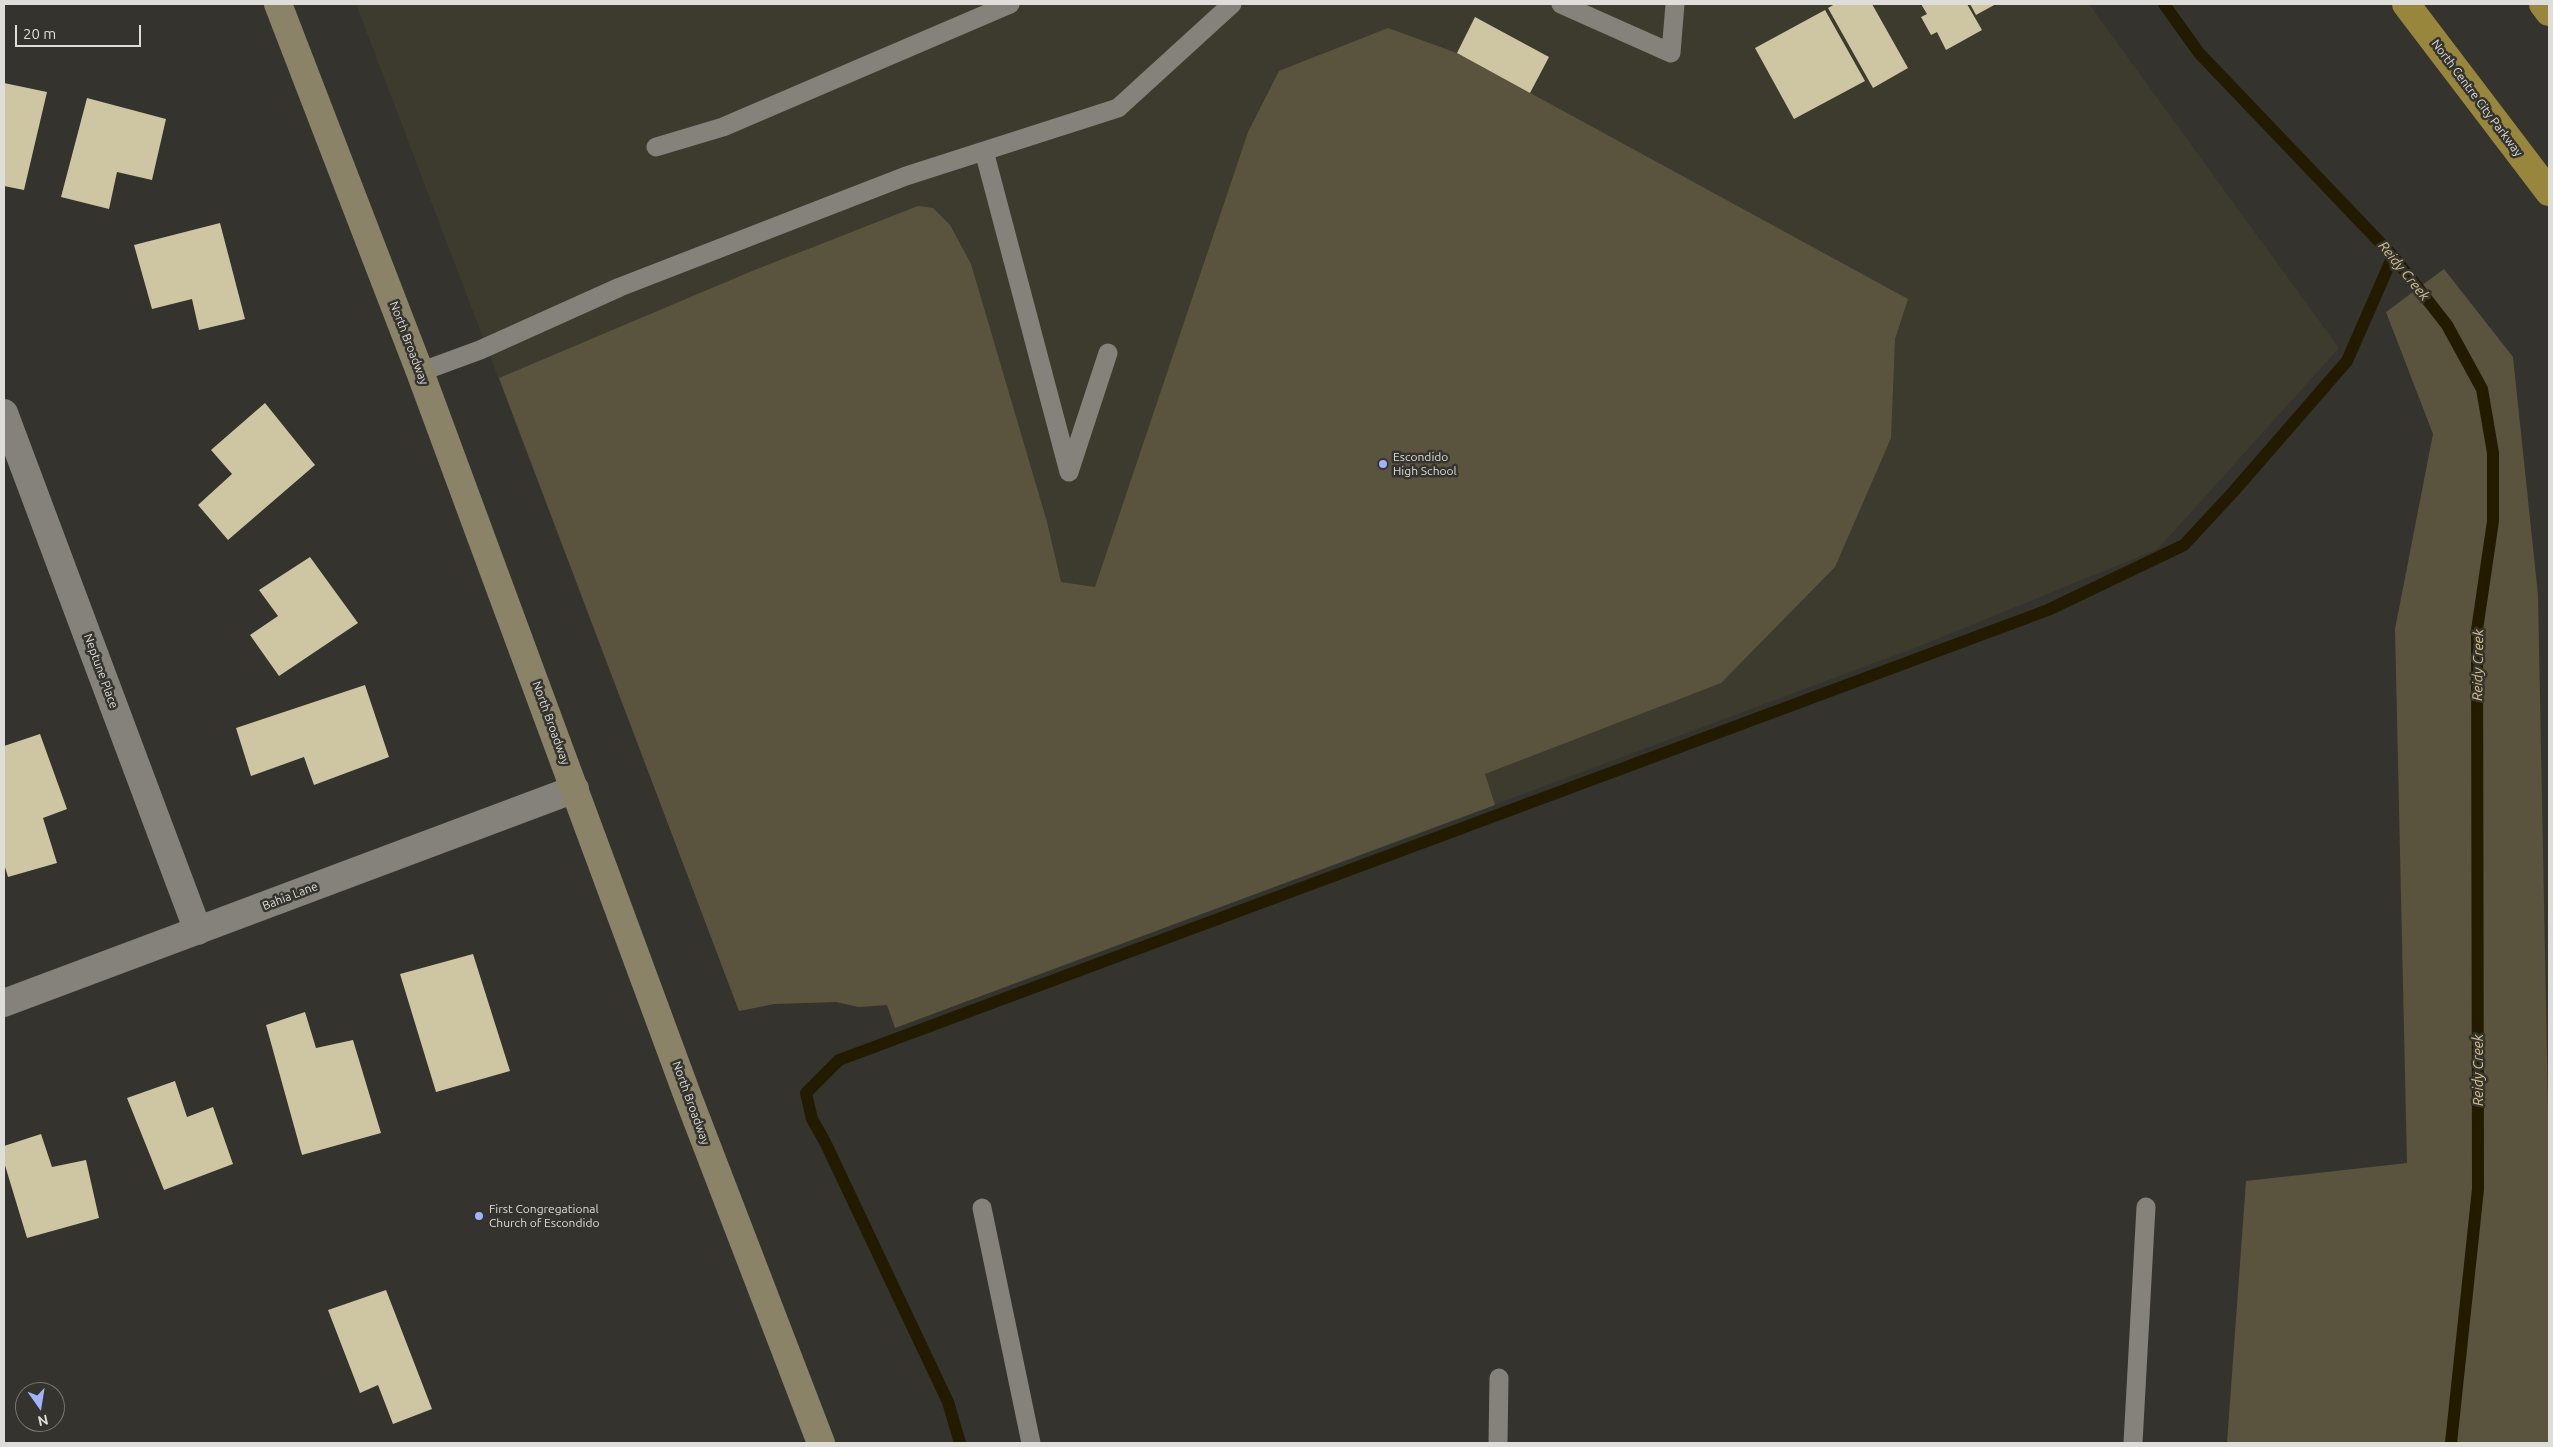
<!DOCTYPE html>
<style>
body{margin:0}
#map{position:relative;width:2553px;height:1447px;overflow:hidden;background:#34332d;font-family:Ubuntu,sans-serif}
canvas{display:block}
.frame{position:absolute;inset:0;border:5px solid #deddd9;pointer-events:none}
.north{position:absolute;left:15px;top:1382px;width:50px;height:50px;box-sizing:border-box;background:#34332d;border:1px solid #787772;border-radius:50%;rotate:167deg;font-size:14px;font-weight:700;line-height:20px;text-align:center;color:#deddd9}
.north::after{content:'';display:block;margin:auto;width:18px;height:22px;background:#a3b2fd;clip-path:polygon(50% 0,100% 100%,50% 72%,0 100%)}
.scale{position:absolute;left:15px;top:25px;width:126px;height:22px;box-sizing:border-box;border:2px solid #deddd9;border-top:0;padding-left:6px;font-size:15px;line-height:18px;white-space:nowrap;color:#deddd9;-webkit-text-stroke:4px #34332d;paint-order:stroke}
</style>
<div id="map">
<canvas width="2553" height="1447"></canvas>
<div class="frame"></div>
<div class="north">N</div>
<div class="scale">20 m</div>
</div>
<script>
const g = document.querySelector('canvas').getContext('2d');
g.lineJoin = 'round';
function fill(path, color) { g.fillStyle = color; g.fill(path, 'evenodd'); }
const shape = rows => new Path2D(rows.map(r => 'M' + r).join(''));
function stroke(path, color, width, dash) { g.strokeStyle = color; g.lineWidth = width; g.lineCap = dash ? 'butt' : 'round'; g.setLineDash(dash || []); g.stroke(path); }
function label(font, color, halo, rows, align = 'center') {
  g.font = font + ' Ubuntu,sans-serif'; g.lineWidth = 5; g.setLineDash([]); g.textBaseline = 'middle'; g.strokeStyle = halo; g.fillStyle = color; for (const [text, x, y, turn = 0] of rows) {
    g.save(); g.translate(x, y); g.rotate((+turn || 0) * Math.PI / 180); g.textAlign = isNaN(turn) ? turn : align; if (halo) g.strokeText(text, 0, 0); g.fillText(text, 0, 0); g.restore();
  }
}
fill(shape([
 [356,4,2089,4,2339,348,2158,549,1920,646,895,1028,887,1005,859,1007,836,1002,774,1004,739,1011]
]), '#3d3a2e');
fill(shape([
 [1388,28,1457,53,1908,299,1895,339,1891,438,1835,567,1721,683,1485,774,1495,805,895,1028,887,1005,859,1007,836,1002,774,1004,739,1011,499,378,752,271,918,206,933,208,950,225,971,264,1047,522,1061,582,1095,587,1248,132,1279,71],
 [2444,269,2513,357,2538,595,2549,1160,2549,1443,2227,1443,2246,1181,2407,1163,2395,629,2433,434,2386,312]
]), '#5a543f');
stroke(shape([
 [2164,4,2199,53,2393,256,2447,325,2482,389,2493,453,2493,521,2477,630,2478,1189,2451,1443],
 [960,1443,948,1402,825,1142,812,1119,806,1093,839,1060,2048,610,2184,545,2234,491,2347,361,2393,256]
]), '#231b00', 12);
fill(shape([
 [1835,4,1872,4,1908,68,1873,88,1828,8],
 [1921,4,1967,4,1982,30,1946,50,1937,32,1931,35,1921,17,1927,14],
 [1970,4,1996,4,1976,15],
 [1825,10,1865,81,1794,119,1755,48],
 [1475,17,1549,57,1530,93,1457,53],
 [4,83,47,92,24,190,4,186],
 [87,98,166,119,152,180,117,172,109,209,61,197],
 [220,223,245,319,199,330,192,299,152,309,134,245],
 [265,403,315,465,228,540,198,505,232,474,211,450],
 [310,557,358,623,279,676,250,635,278,616,259,590],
 [365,685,389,757,314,785,304,757,251,776,236,728],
 [40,734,67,809,43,818,57,863,8,877,4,864,4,746],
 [473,954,510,1071,436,1092,400,974],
 [305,1012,316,1048,353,1040,381,1133,302,1155,266,1025],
 [175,1081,187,1117,213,1107,233,1164,164,1190,127,1098],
 [41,1134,52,1167,86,1160,99,1218,27,1238,4,1162,4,1146],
 [386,1290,432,1409,393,1424,378,1385,360,1393,328,1310]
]), '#cec5a2');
stroke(shape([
 [1561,4,1671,53,1675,4],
 [656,147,723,127,1010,4],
 [984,151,1069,472,1108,353],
 [420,372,480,350,620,287,906,176,1118,108,1232,4],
 [982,1208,1031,1443],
 [1498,1443,1499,1378],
 [2133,1443,2146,1207]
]), '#84827b', 19);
stroke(shape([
 [4,413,198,931],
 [4,1003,575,789]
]), '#84827b', 28);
stroke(shape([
 [278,4,420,372,688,1097,821,1443]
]), '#8a8368', 28);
stroke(shape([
 [2406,4,2549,192],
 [2543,4,2549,12]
]), '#99863d', 28);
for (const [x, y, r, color] of [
 [1383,464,5,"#a3b2fd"],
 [479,1216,5,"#a3b2fd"]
]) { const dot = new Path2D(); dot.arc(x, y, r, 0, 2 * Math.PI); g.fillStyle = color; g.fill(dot); stroke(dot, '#34332d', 2); }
label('12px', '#deddd9', '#34332d', [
 ["North Centre City Parkway",2477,98,53],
 ["North Broadway",409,343,69],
 ["Neptune Place",101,671,70],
 ["North Broadway",551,723,70],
 ["Bahia Lane",290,896,-21],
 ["North Broadway",691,1103,70]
]);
label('12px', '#deddd9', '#34332d', [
 ["Escondido",1393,457],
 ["High School",1393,471],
 ["First Congregational",489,1209],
 ["Church of Escondido",489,1223]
], 'left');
label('italic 14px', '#d0c085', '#34332d', [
 ["Reidy Creek",2404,271,51],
 ["Reidy Creek",2478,665,-89],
 ["Reidy Creek",2478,1070,-90]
]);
</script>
